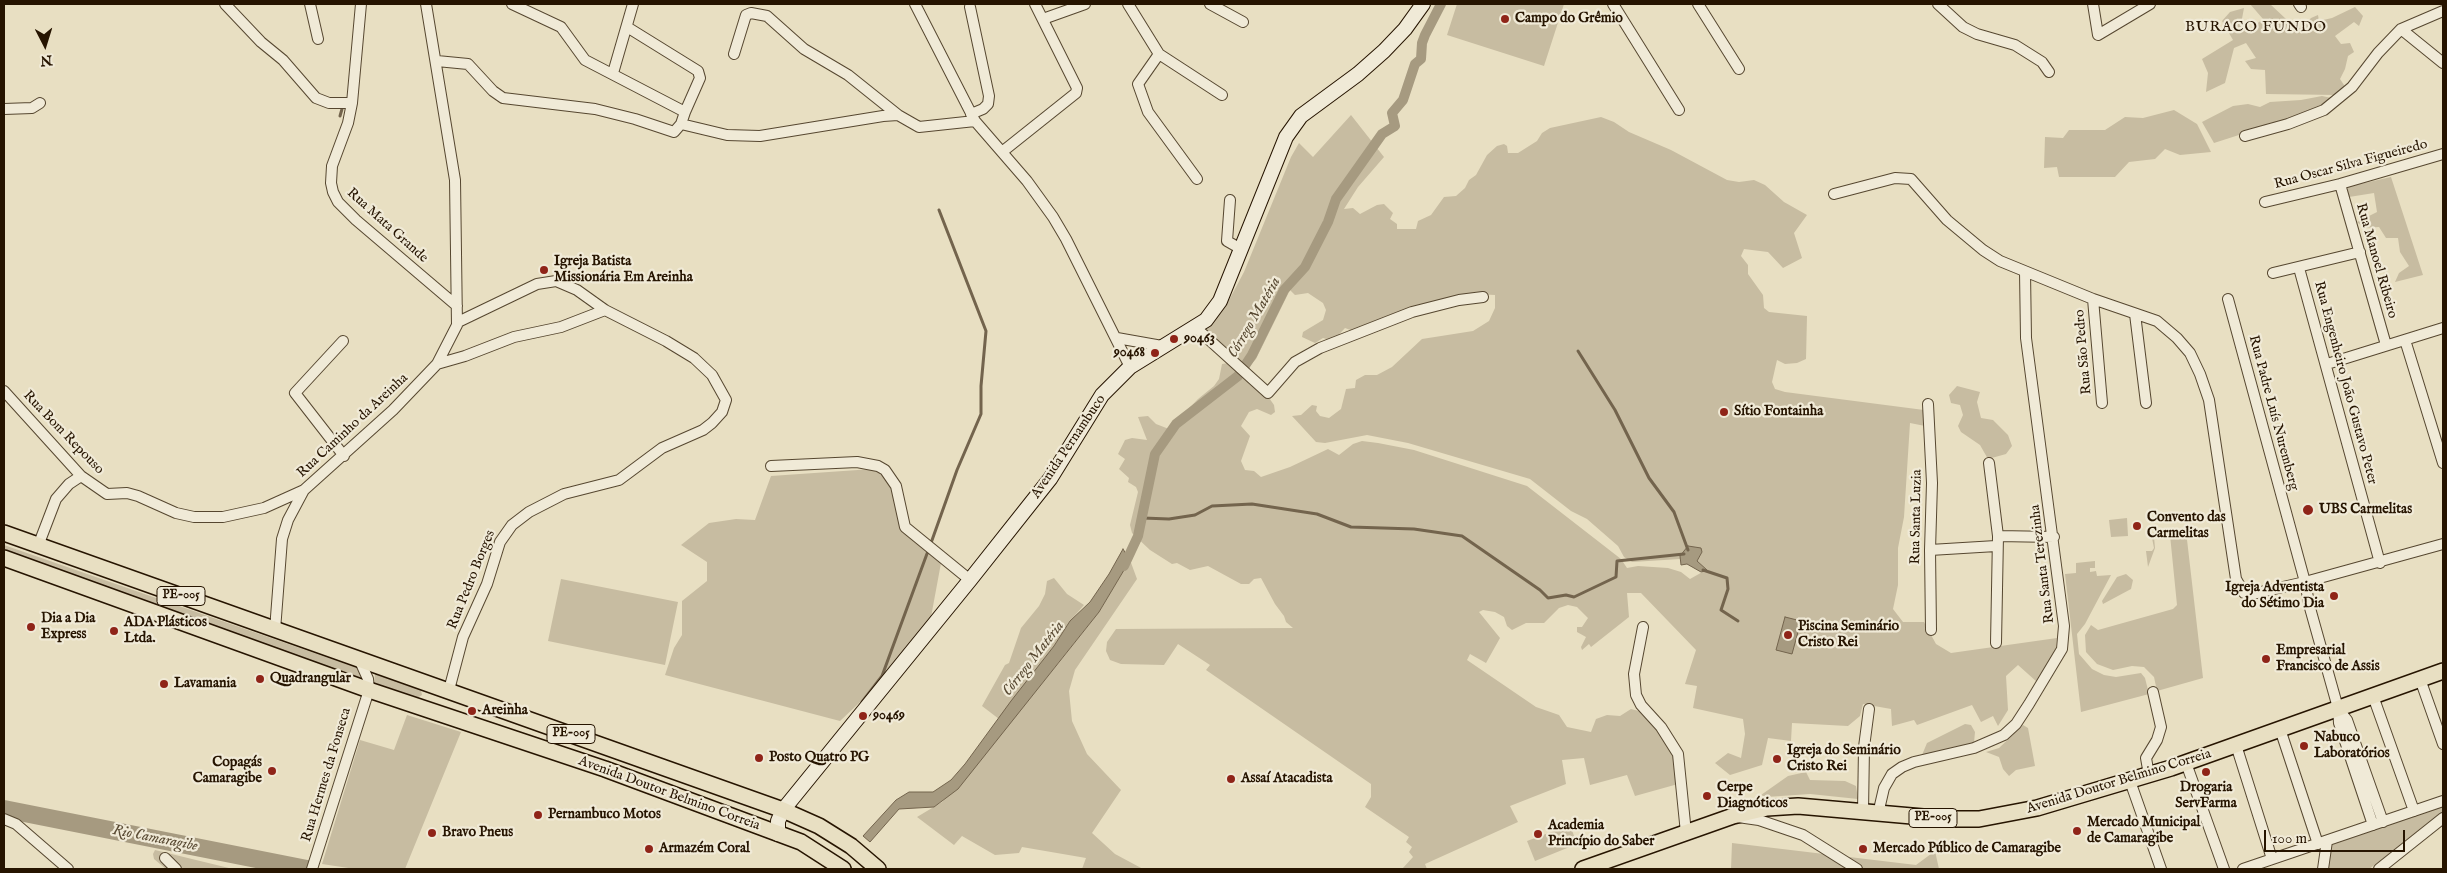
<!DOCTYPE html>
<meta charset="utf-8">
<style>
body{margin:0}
#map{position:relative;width:2447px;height:873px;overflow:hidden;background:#e8dfc2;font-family:"IM FELL English",serif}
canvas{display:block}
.frame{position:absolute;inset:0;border:5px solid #261400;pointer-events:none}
.north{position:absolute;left:20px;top:20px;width:50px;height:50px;-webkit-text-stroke:4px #f0ead7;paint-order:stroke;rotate:175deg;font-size:14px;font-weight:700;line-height:20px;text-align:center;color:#261400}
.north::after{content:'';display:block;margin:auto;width:18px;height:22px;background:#261400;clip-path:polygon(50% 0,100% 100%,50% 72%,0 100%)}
.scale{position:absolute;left:2264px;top:830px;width:141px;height:22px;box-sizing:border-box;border:2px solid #261400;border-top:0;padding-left:6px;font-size:15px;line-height:18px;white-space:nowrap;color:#261400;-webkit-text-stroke:4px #f0ead7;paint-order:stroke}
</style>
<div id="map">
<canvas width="2447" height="873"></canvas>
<div class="frame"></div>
<div class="north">N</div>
<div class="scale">100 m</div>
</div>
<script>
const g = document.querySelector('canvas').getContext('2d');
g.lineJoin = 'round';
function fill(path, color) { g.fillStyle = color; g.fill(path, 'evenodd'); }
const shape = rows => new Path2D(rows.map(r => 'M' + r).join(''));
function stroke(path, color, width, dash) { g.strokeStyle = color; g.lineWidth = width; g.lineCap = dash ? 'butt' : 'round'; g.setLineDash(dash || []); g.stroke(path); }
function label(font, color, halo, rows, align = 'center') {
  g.font = font + ' "IM FELL English",serif'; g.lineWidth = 4.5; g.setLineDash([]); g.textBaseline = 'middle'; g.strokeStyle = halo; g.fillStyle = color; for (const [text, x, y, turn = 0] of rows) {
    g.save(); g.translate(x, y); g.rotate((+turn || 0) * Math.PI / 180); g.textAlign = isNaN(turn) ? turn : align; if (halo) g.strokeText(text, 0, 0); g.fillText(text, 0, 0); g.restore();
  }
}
fill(shape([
 [1457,4,1564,4,1544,66,1447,35],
 [2250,4,2270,4,2286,19,2290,32,2303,27,2311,18,2318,15,2319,21,2332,18,2355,7,2363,16,2359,26,2354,22,2335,36,2341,44,2350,43,2354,52,2348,56,2345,69,2340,79,2346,88,2337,95,2266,94,2265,70,2251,69,2245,61,2256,58,2246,43,2234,48,2225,83,2206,92,2208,73,2202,59,2233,40,2222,21,2230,12,2244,8,2241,24,2250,29,2263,19],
 [2322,96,2336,99,2323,108,2214,143,2202,122,2233,106,2248,104,2260,107,2270,102,2301,100],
 [2174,110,2197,124,2211,152,2180,155,2165,149,2155,159,2129,162,2115,177,2059,177,2057,167,2044,168,2045,137,2063,138,2069,130,2105,130,2125,117,2143,118],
 [1351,115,1384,157,1358,187,1344,209,1353,208,1360,214,1377,205,1384,204,1393,213,1390,219,1397,224,1397,229,1416,229,1418,221,1431,215,1444,197,1456,196,1465,188,1469,180,1476,175,1487,155,1497,146,1504,144,1507,146,1508,153,1518,153,1537,141,1542,133,1550,128,1601,117,1614,122,1629,132,1671,150,1727,180,1739,182,1754,180,1765,185,1784,202,1807,215,1794,233,1802,258,1783,268,1768,252,1744,249,1741,256,1748,265,1748,274,1763,295,1764,308,1769,312,1807,316,1806,359,1797,363,1785,364,1777,360,1772,382,1775,389,1785,392,1924,410,1925,426,1910,423,1904,517,1898,548,1898,585,1893,609,1903,622,1924,622,1936,644,1951,653,2057,638,2055,654,2037,682,2018,665,2006,676,2008,710,1998,726,1993,716,1981,722,1972,705,1917,725,1914,720,1892,726,1891,709,1863,704,1860,716,1848,726,1792,723,1791,741,1768,738,1762,765,1730,775,1715,763,1728,753,1741,758,1745,734,1743,719,1693,708,1697,686,1685,684,1696,650,1641,593,1627,593,1629,617,1591,647,1589,644,1582,650,1581,647,1586,637,1577,632,1577,627,1582,627,1588,618,1577,607,1568,605,1559,608,1544,623,1526,623,1512,630,1507,626,1504,617,1495,612,1483,610,1479,612,1500,638,1486,663,1470,654,1467,660,1536,707,1559,715,1567,727,1591,732,1596,719,1607,715,1620,716,1631,709,1643,712,1678,754,1678,784,1635,796,1627,775,1590,785,1584,758,1562,760,1566,784,1510,806,1518,822,1425,864,1427,869,1402,869,1413,857,1409,852,1412,847,1406,842,1409,837,1365,807,1371,797,1371,784,1206,670,1210,665,1178,644,1164,665,1121,664,1110,660,1106,651,1107,642,1116,629,1293,628,1286,622,1284,616,1275,604,1261,578,1254,579,1249,584,1241,584,1208,566,1190,570,1177,563,1172,564,1150,550,1132,533,1130,525,1138,492,1136,487,1128,482,1129,478,1119,469,1125,459,1118,454,1125,440,1132,438,1147,440,1138,417,1148,416,1156,424,1169,429,1198,399,1214,386,1219,379,1222,364,1228,363,1267,395,1274,405,1275,412,1271,415,1257,409,1249,412,1241,426,1250,436,1241,461,1245,470,1254,471,1261,477,1290,467,1328,449,1339,455,1353,444,1362,441,1378,443,1414,450,1527,486,1621,559,1627,568,1638,566,1668,568,1681,572,1690,579,1706,570,1697,561,1702,552,1688,546,1680,559,1632,562,1624,557,1618,546,1587,519,1571,511,1530,479,1408,443,1367,435,1325,443,1316,442,1292,416,1301,415,1312,405,1317,406,1316,411,1320,416,1329,418,1341,409,1346,389,1355,388,1356,380,1365,375,1377,375,1392,367,1422,339,1473,331,1489,321,1495,308,1495,295,1476,294,1439,300,1356,332,1345,328,1333,341,1323,338,1315,343,1302,337,1303,332,1323,320,1326,310,1323,303,1308,293,1295,295,1290,290,1256,359,1246,370,1205,331,1228,302,1244,272,1291,157,1299,143,1313,157],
 [2391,177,2423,275,2395,282,2399,273,2409,266,2400,252,2398,238,2386,238,2379,227,2364,228,2357,222,2377,212,2374,193,2349,197,2347,187],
 [1957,386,1980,392,1977,402,1981,418,1993,420,2008,435,2012,446,2006,454,1988,459,1980,445,1961,432,1958,426,1963,415,1960,405,1951,403,1949,395],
 [872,469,894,483,900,521,923,548,941,563,931,617,892,672,840,721,665,675,674,648,682,635,682,601,707,581,707,562,681,545,709,523,736,519,755,520,771,476],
 [2127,518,2128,536,2111,537,2109,520],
 [2186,531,2203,678,2157,691,2154,677,2144,667,2132,666,2113,670,2097,664,2086,652,2085,635,2091,625,2098,630,2173,609,2177,605,2170,535,2154,537,2155,548,2148,567,2146,551,2152,551,2154,548,2151,533],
 [4,545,360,669,363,679,4,554],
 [1130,560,1137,579,1075,670,1069,691,1072,721,1087,754,1121,790,1092,833,1115,854,1143,869,1082,869,1086,858,1022,847,1019,853,995,855,962,836,954,845,917,817,942,802,1058,664,1099,612],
 [2095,561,2095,568,2090,568,2090,572,2096,571,2097,576,2111,575,2085,624,2077,634,2079,654,2092,669,2104,675,2116,677,2141,673,2145,678,2149,694,2081,712,2065,574,2076,573,2076,563],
 [2126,574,2133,580,2131,589,2103,604,2102,601,2117,577],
 [1054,578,1067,594,1084,605,1070,621,1054,646,999,719,982,706,1005,665,1009,663,1021,628,1039,606,1045,594,1047,581],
 [561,579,678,602,665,665,548,641],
 [375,674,421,690,422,695,417,698,374,683],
 [407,715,461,732,405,869,355,869,322,864,360,740,394,750],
 [1965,724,1971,725,1975,732,1974,743,1922,755,1927,743],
 [2023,725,2028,728,2035,766,2016,770,2009,776,2003,769,1999,757,1986,752,1999,748],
 [1806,772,1810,780,1845,781,1856,786,1858,799,1810,794,1766,797,1761,795,1788,776],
 [2443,804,2443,814,2369,869,2326,869,2329,846],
 [1570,825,1577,844,1535,861,1527,841],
 [1732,843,1916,865,1935,851,1939,869,1731,869],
 [155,850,233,869,166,869,154,859,153,854]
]), '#c7bca1');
const water = shape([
 [1688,546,1701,548,1702,552,1697,561,1707,570,1705,571,1701,572,1687,564,1681,565,1680,556,1688,546],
 [1123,549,1130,560,1099,612,958,789,934,807,899,809,870,842,863,836,896,800,909,792,933,792,951,780,965,764,1011,701,1054,646,1070,621,1090,602,1109,574,1123,549],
 [1785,617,1801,621,1792,654,1776,650,1785,617]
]);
fill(water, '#a69a80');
stroke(water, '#73644d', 1);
stroke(shape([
 [340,116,342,109],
 [1578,351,1615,410,1649,478,1674,512,1688,550],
 [1143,518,1169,519,1195,515,1212,506,1252,504,1317,514,1351,527,1414,529,1462,536,1540,590,1548,598,1566,595,1574,597,1616,577,1617,561,1684,554],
 [931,543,957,470,981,414,981,386,986,331,939,210],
 [1703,570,1727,578,1728,589,1721,610,1738,621],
 [862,702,882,676,928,551]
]), '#73644d', 3);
stroke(shape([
 [1124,566,1138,536,1155,454,1176,424,1238,376,1252,355,1284,290,1305,267,1328,222,1336,199,1382,134,1395,126,1392,113,1403,100,1415,64,1421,59,1422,43,1425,35,1441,4]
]), '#a69a80', 10);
stroke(shape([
 [4,809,307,869]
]), '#a69a80', 18);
const street = shape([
 [225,4,261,42,283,60,316,98,329,103,352,103],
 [310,4,318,39],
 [361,4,352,103,348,123,332,166,331,183,333,192,338,202,356,220,457,306],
 [512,4,561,27,585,60,685,112,681,124],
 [915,4,975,121],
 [1128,4,1159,54,1138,84,1148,112,1197,179],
 [1210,4,1243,22],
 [1613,4,1679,110],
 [1698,4,1739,69],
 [1938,4,1963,27,1977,34,2015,45,2042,62,2049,72],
 [2093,4,2098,35,2150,4],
 [2299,4,2301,7],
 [970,7,989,96,988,104,983,109,971,114],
 [1043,19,1085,4],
 [627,27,698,71,700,78,685,112],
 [2401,29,2443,63],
 [734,54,746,15,751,13,767,16,804,49,848,75,898,115],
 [1159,54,1222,95],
 [437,61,468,64,493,91,503,98,595,109,635,119,674,132,681,124,727,135,760,136,883,116,898,115,919,127,975,121,1027,181,1053,217,1066,239,1130,367],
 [613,73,633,4],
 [4,109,32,108,40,103],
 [2245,136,2288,124,2324,110,2352,87,2378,53,2401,29,2443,11],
 [1002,152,1076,93,1077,88,1035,4],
 [2340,184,2386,345],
 [1834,194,1895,178,1911,179,1947,220,1983,250,2000,261,2093,299,2157,321,2177,338,2190,353,2200,374,2209,400,2236,579,2244,593,2252,594,2305,582,2443,544],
 [1230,200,1227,241,1241,249],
 [2265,202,2340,184,2443,154],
 [2299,268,2380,563],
 [2273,273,2360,252],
 [2093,299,2102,403],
 [2228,299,2305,582,2310,608,2338,708,2339,723,2373,825],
 [2135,314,2146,403],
 [1195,327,1268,393,1295,362,1320,348,1412,312,1459,300,1483,297],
 [1117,338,1162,346],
 [2405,340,2443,463],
 [343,341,295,393,344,456],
 [437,364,465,356,514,337,561,327,605,310],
 [2327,364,2443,328],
 [4,391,81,476,107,494,127,493,138,496,176,513,194,517,223,517,264,508,304,490],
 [1928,404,1932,483,1930,550,1931,630],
 [1989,463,1998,536,1996,643],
 [771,466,857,462,878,466,885,470,896,486,905,527,970,580],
 [1998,536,2054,537],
 [38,546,56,499,69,484,81,476],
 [1930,550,1996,546],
 [1643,627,1634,674,1636,695,1641,705,1661,727,1678,754,1686,833],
 [275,630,282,539,288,520,304,490,393,410,437,364,457,325,455,180,426,4],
 [2420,679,2443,744],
 [449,690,463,637,487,584,500,542,512,525,529,512,564,494,619,480,662,448,703,430,712,423,722,412,726,400,712,375,694,358,666,341,605,310,577,290,556,281,537,284,458,322],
 [2373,696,2414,811],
 [2338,709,2347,720,2383,822],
 [2280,729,2318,844],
 [2236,745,2272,859],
 [2186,763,2224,869],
 [2149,775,2146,758,2157,740,2161,727,2153,692],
 [2130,781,2161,869],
 [1863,812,1864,747,1869,709],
 [1878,814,1884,788,1892,774,1902,767,1914,762,1974,748,2004,735,2016,724,2029,704,2062,649,2064,626,2026,338,2025,272],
 [1738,817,1759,820,1803,835,1857,869],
 [4,819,16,824,68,869],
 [165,858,176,869],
 [312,869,369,690,368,679,359,659],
 [2243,869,2443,801],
 [2323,869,2327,841],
 [2379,869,2443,818]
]);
const secondary = shape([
 [778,834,778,821,783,810,970,580,1050,479,1102,395,1130,367,1206,320,1220,301,1286,137,1301,116,1358,74,1384,51,1405,29,1423,4]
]);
const primary = shape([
 [4,533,783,810,819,826,851,846,878,869],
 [4,558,369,690,605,769,801,842,843,869],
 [1583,869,1733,816,1767,808,1798,806,1946,819,1979,819,2037,808,2171,768,2443,671]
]);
stroke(street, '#564730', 12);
stroke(secondary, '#261400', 16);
stroke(primary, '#261400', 18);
stroke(street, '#f0ead7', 10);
stroke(secondary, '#f0ead7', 14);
stroke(primary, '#e8dfc2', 15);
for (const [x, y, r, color] of [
 [1505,19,5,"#8f2418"],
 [544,270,5,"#8f2418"],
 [1174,339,5,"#8f2418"],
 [1155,353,5,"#8f2418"],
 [1724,412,5,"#8f2418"],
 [2308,510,6,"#8f2418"],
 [2137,526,5,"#8f2418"],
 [2334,596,5,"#8f2418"],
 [31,627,5,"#8f2418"],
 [114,631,5,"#8f2418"],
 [1788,635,5,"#8f2418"],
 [2266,659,5,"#8f2418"],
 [260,679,5,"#8f2418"],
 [164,684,5,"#8f2418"],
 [472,711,5,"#8f2418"],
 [863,716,5,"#8f2418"],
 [2304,746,5,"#8f2418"],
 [759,758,5,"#8f2418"],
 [1777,759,5,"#8f2418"],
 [272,771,5,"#8f2418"],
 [2206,772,5,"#8f2418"],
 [1231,779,5,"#8f2418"],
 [1707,796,5,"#8f2418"],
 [538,815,5,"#8f2418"],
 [2077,831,5,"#8f2418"],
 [432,833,5,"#8f2418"],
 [1538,834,5,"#8f2418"],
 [649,849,5,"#8f2418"],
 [1863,849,5,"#8f2418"]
]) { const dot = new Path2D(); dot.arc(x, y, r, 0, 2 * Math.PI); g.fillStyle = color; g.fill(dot); stroke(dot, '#f0ead7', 2); }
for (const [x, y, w] of [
 [181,596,48],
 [571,734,48],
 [1933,818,48]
]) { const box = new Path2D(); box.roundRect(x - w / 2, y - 9.5, w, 19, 4); g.fillStyle = '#f0ead7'; g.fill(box); stroke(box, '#261400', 1); }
label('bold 12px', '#261400', null, [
 ["PE-005",181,596],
 ["PE-005",571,734],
 ["PE-005",1933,818]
]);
label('bold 14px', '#261400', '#f0ead7', [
 ["Campo do Grêmio",1515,19],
 ["Igreja Batista",554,262],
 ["Missionária Em Areinha",554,278],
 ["90463",1184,339],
 ["90468",1145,353,"right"],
 ["Sítio Fontainha",1734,412],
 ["UBS Carmelitas",2319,510],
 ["Convento das",2147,518],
 ["Carmelitas",2147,534],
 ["Igreja Adventista",2324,588,"right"],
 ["do Sétimo Dia",2324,604,"right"],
 ["Dia a Dia",41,619],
 ["Express",41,635],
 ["ADA Plásticos",124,623],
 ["Ltda.",124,639],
 ["Piscina Seminário",1798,627],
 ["Cristo Rei",1798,643],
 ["Empresarial",2276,651],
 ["Francisco de Assis",2276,667],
 ["Quadrangular",270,679],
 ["Lavamania",174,684],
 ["Areinha",482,711],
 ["90469",873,716],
 ["Nabuco",2314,738],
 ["Laboratórios",2314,754],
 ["Igreja do Seminário",1787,751],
 ["Cristo Rei",1787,767],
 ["Posto Quatro PG",769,758],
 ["Copagás",262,763,"right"],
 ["Camaragibe",262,779,"right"],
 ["Assaí Atacadista",1241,779],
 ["Cerpe",1717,788],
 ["Diagnóticos",1717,804],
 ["Drogaria",2206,788,"center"],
 ["ServFarma",2206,804,"center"],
 ["Pernambuco Motos",548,815],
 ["Mercado Municipal",2087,823],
 ["de Camaragibe",2087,839],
 ["Academia",1548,826],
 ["Princípio do Saber",1548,842],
 ["Bravo Pneus",442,833],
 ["Armazém Coral",659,849],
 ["Mercado Público de Camaragibe",1873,849]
], 'left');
label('14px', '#261400', '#f0ead7', [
 ["Rua Oscar Silva Figueiredo",2351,165,-15],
 ["Rua Mata Grande",387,226,42],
 ["Rua Manoel Ribeiro",2376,261,74],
 ["Rua São Pedro",2084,352,-95],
 ["Rua Engenheiro João Gustavo Peter",2345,383,75],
 ["Rua Padre Luís Nuremberg",2273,413,75],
 ["Rua Caminho da Areinha",353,426,-43],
 ["Rua Bom Repouso",63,433,46],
 ["Avenida Pernambuco",1069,447,-56],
 ["Rua Santa Luzia",1917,517,-89],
 ["Rua Santa Terezinha",2043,564,-97],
 ["Rua Pedro Borges",472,580,-68],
 ["Rua Hermes da Fonseca",327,775,-73],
 ["Avenida Doutor Belmino Correia",2119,782,-17],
 ["Avenida Doutor Belmino Correia",669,794,20]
]);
g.letterSpacing = '1px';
label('15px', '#261400', '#f0ead7', [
 ["BURACO FUNDO",2256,28]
]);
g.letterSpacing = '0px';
label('italic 15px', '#594a33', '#f0ead7', [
 ["Córrego Matéria",1255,318,-60],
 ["Córrego Matéria",1034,659,-52],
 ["Rio Camaragibe",155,839,11]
]);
</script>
